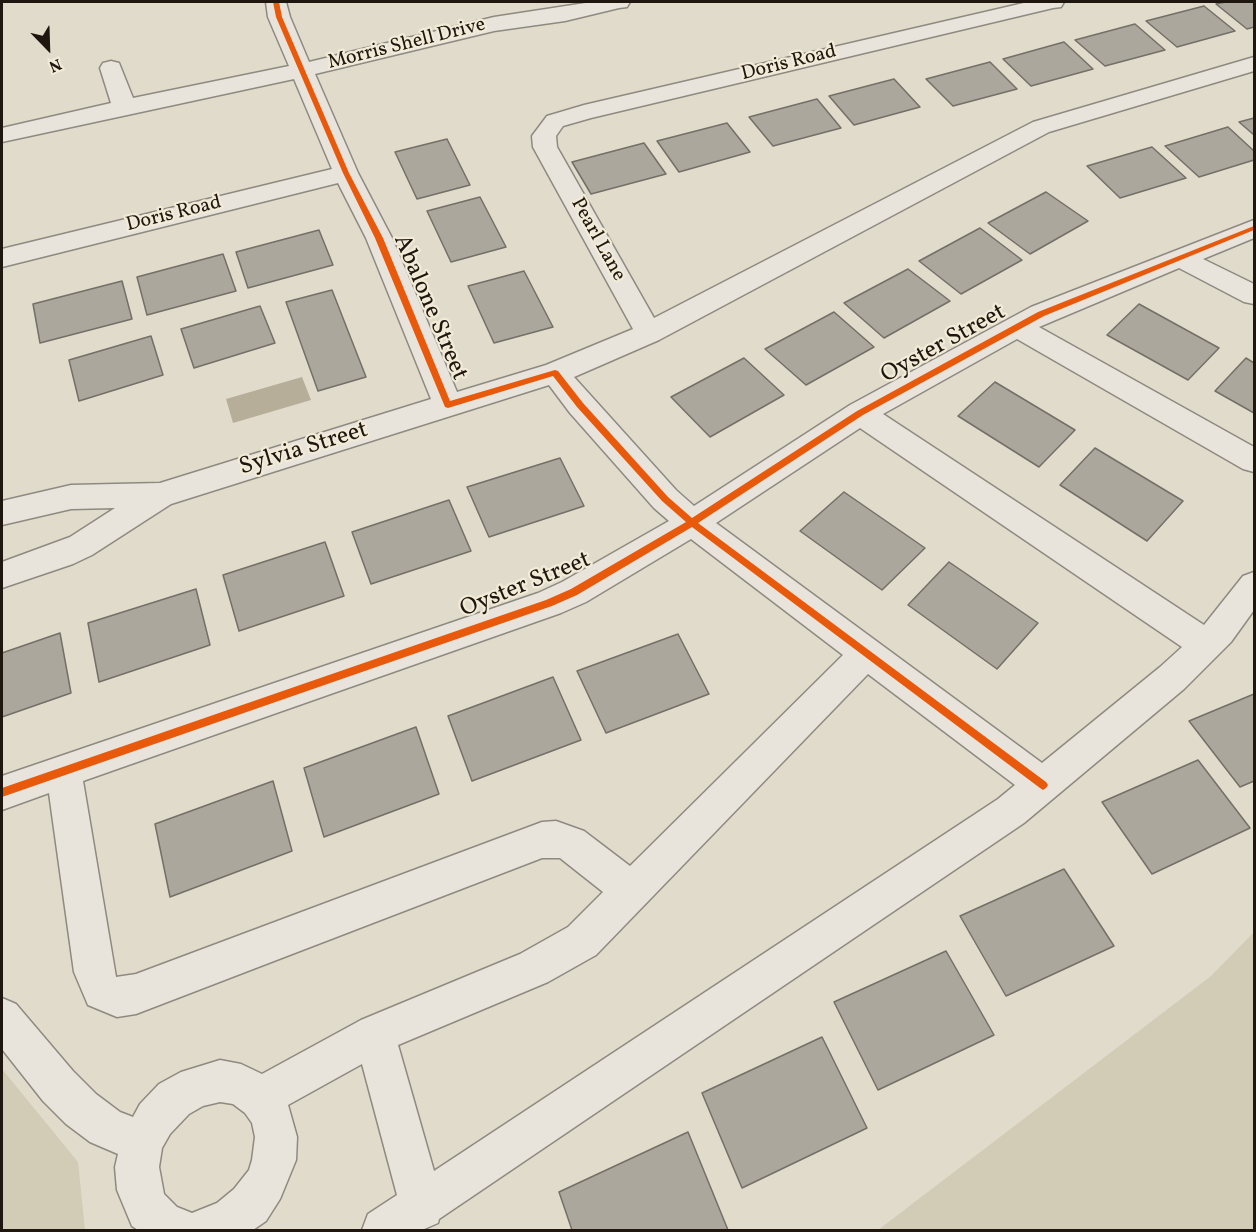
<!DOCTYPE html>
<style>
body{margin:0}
#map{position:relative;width:1256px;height:1232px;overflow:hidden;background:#e0dbcb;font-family:Vollkorn,serif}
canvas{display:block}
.frame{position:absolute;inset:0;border:3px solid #201610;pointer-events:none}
.north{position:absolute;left:18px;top:18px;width:60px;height:60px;-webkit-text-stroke:4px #f1ebd7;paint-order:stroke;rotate:157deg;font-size:16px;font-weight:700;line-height:24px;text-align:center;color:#201610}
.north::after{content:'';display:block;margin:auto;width:21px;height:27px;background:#201610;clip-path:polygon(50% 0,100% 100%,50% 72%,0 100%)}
</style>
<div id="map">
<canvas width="1256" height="1232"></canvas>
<div class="frame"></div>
<div class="north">N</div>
</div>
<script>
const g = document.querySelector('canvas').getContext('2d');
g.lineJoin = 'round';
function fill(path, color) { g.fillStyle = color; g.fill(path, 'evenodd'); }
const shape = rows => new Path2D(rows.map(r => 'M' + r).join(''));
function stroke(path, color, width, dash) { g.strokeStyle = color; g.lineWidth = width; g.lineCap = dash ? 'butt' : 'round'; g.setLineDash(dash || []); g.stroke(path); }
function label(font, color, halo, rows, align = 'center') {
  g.font = font + ' Vollkorn,serif'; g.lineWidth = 4.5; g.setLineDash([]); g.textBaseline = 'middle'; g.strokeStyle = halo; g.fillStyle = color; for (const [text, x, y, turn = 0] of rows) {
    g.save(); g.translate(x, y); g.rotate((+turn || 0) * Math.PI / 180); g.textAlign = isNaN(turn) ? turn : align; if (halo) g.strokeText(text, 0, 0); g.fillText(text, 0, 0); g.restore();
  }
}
fill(shape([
 [1254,932,1254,1230,878,1230,1211,976],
 [2,1069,78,1162,85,1230,2,1230]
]), '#d2cbb6');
fill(shape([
 [302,377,311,400,233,423,226,399]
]), '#b7ae9a');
const building = shape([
 [1225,2,1254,2,1254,27,1247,29,1216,4,1225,2],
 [1204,6,1235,31,1177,47,1146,21,1204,6],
 [1135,24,1165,50,1105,66,1075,40,1135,24],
 [1064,42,1093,69,1031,86,1003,59,1064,42],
 [990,62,1017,89,953,106,926,79,990,62],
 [894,79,920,107,854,125,829,96,894,79],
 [817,99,841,128,773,146,749,117,817,99],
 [1254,118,1254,135,1239,122,1254,118],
 [727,123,750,152,679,172,657,141,727,123],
 [1228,127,1254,151,1254,160,1199,177,1165,146,1228,127],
 [447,139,470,185,417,199,395,152,447,139],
 [644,143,666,174,591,194,572,162,644,143],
 [1152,147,1186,178,1120,198,1087,166,1152,147],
 [1046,192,1088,221,1030,254,988,223,1046,192],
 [480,197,506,247,451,262,427,211,480,197],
 [980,228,1022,260,961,294,919,261,980,228],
 [319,230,333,265,248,288,236,252,319,230],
 [223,254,236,291,147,315,137,277,223,254],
 [908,269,950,301,884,338,844,303,908,269],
 [524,271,553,327,494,343,468,286,524,271],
 [122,281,132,319,40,343,33,304,122,281],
 [332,290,366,377,318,391,286,302,332,290],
 [1139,304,1219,348,1188,380,1107,335,1139,304],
 [260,306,275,343,194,368,181,329,260,306],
 [834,312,874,347,806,385,765,349,834,312],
 [151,336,163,375,79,401,69,360,151,336],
 [744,358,784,395,710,437,671,397,744,358],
 [1246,358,1254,363,1254,413,1215,391,1246,358],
 [995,382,1075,430,1039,467,958,416,995,382],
 [1095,448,1183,501,1147,541,1060,485,1095,448],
 [560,458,584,506,489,537,467,487,560,458],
 [844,492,925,548,882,590,800,531,844,492],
 [449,500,471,551,371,584,352,532,449,500],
 [325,542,344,596,239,631,223,575,325,542],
 [949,562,1038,623,997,669,908,605,949,562],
 [196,589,210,645,99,682,88,623,196,589],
 [60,633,71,693,2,717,2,653,60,633],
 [678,634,709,694,606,733,577,671,678,634],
 [553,677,581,740,472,781,448,716,553,677],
 [1254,694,1254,781,1240,787,1189,721,1254,694],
 [416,727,439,794,324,837,304,768,416,727],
 [1198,760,1250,828,1152,874,1102,802,1198,760],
 [273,781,292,851,170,897,155,824,273,781],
 [1064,869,1114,946,1006,996,960,916,1064,869],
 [946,951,994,1035,878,1090,834,1002,946,951],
 [822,1037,867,1128,742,1188,702,1093,822,1037],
 [688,1132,728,1230,572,1230,559,1192,688,1132]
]);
fill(building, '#aba79c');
stroke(building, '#746f67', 1.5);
const minor = shape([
 [266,2,286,2,290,17,309,62,494,17,592,2,630,2,627,7,619,8,565,21,494,31,315,74,358,173,392,238,457,392,546,365,633,329,533,147,532,136,547,116,584,105,1028,2,1064,2,1061,7,1053,8,591,118,563,126,556,136,557,147,654,318,1033,122,1254,57,1254,71,1049,132,659,340,574,377,676,490,694,506,850,405,1031,307,1254,220,1254,238,1203,259,1254,284,1254,304,1244,302,1179,268,1039,327,1254,447,1254,472,1243,469,1017,339,883,414,1204,625,1243,576,1254,572,1254,610,1231,642,1184,689,1024,823,439,1219,438,1223,422,1230,362,1230,368,1214,397,1195,362,1064,288,1105,297,1137,296,1160,280,1199,266,1221,253,1230,138,1230,132,1226,117,1190,115,1167,118,1154,90,1142,66,1124,43,1101,2,1049,2,998,16,1004,73,1071,96,1094,120,1112,133,1117,140,1104,159,1084,181,1072,220,1060,241,1064,262,1074,361,1020,520,954,568,927,603,892,560,858,542,858,136,1014,117,1017,88,1005,74,972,49,793,2,810,2,776,538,593,562,582,669,521,654,508,570,413,549,385,171,504,92,555,73,564,2,588,2,562,70,537,115,508,71,509,2,525,2,501,71,485,160,483,431,399,366,238,338,183,2,267,2,249,332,169,294,79,2,142,2,128,111,103,100,68,103,63,111,61,119,63,133,98,289,66,268,17,266,2],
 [860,428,1182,647,1160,667,1042,763,716,523,860,428],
 [691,539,843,655,630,866,584,831,556,821,542,822,136,974,116,977,83,781,561,613,586,602,691,539],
 [868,674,1015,785,998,799,434,1171,398,1045,548,982,596,955,868,674],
 [220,1102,233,1104,245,1113,252,1123,255,1137,252,1160,249,1170,234,1189,217,1203,192,1213,177,1207,164,1194,159,1167,162,1148,170,1134,189,1114,203,1106,220,1102]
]);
stroke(minor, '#8e8a80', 3);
fill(minor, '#e8e4dc');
fill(shape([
 [273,2,279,2,282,17,349,173,383,238,450,401,555,370,558,371,583,403,668,497,692,518,857,411,1038,312,1254,226,1254,230,1044,316,863,415,698,523,1046,782,1048,785,1046,788,1043,790,1040,788,692,527,577,595,552,606,2,797,2,788,546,600,571,589,686,522,662,501,577,407,553,376,448,408,445,407,375,238,343,173,276,17,273,2]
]), '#e8590c');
label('20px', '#201610', '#f1ebd7', [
 ["Morris Shell Drive",407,45,-14],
 ["Doris Road",789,64,-14],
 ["Doris Road",174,215,-14],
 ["Pearl Lane",597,240,61]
]);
label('24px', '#201610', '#f1ebd7', [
 ["Abalone Street",429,308,67],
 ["Oyster Street",944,345,-29],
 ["Sylvia Street",304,450,-17],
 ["Oyster Street",526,586,-22]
]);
</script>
